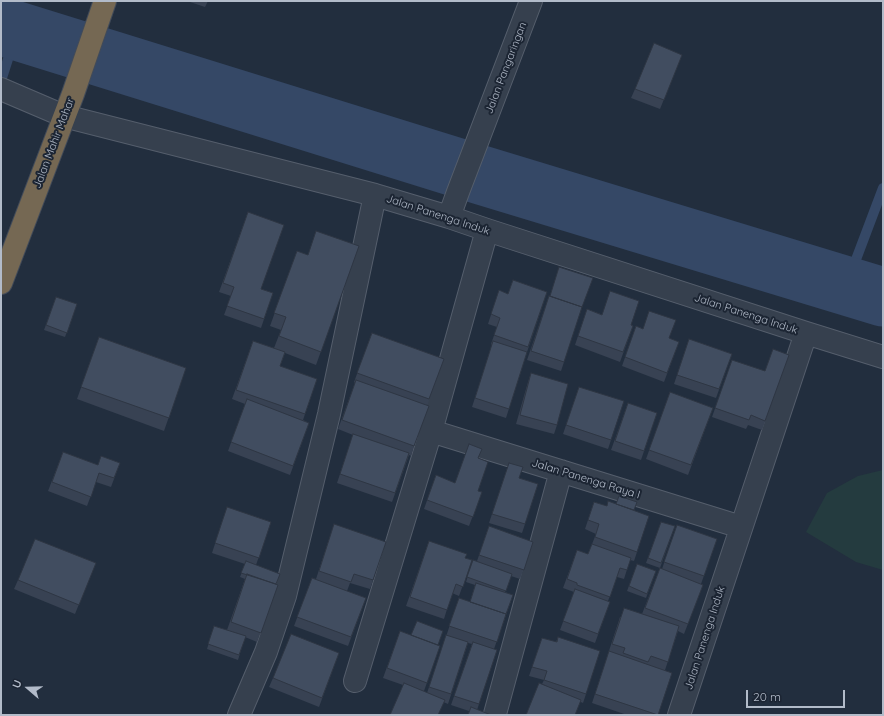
<!DOCTYPE html>
<style>
body{margin:0}
#map{position:relative;width:884px;height:716px;overflow:hidden;background:#222e3e;font-family:Quicksand,sans-serif}
canvas{display:block}
.frame{position:absolute;inset:0;border:2px solid #b2bbc9;pointer-events:none}
.north{position:absolute;left:8px;top:668px;width:40px;height:40px;-webkit-text-stroke:3px #1c2533;paint-order:stroke;rotate:290deg;font-size:11px;font-weight:700;line-height:16px;text-align:center;color:#b2bbc9}
.north::after{content:'';display:block;margin:auto;width:14px;height:18px;background:#b2bbc9;clip-path:polygon(50% 0,100% 100%,50% 72%,0 100%)}
.scale{position:absolute;left:746px;top:690px;width:99px;height:18px;box-sizing:border-box;border:2px solid #b2bbc9;border-top:0;padding-left:5px;font-size:12px;line-height:14px;white-space:nowrap;color:#b2bbc9;-webkit-text-stroke:3px #1c2533;paint-order:stroke}
</style>
<div id="map">
<canvas width="884" height="716"></canvas>
<div class="frame"></div>
<div class="north">U</div>
<div class="scale">20 m</div>
</div>
<script>
const g = document.querySelector('canvas').getContext('2d');
g.lineJoin = 'round';
function fill(path, color) { g.fillStyle = color; g.fill(path, 'evenodd'); }
const shape = rows => new Path2D(rows.map(r => 'M' + r).join(''));
function stroke(path, color, width, dash) { g.strokeStyle = color; g.lineWidth = width; g.lineCap = dash ? 'butt' : 'round'; g.setLineDash(dash || []); g.stroke(path); }
function label(font, color, halo, rows, align = 'center') {
  g.font = font + ' Quicksand,sans-serif'; g.lineWidth = 4; g.setLineDash([]); g.textBaseline = 'middle'; g.strokeStyle = halo; g.fillStyle = color; for (const [text, x, y, turn = 0] of rows) {
    g.save(); g.translate(x, y); g.rotate((+turn || 0) * Math.PI / 180); g.textAlign = isNaN(turn) ? turn : align; if (halo) g.strokeText(text, 0, 0); g.fillText(text, 0, 0); g.restore();
  }
}
fill(shape([
 [883,470,883,570,856,562,806,532,827,493,858,476]
]), '#243b3f');
stroke(shape([
 [1,81,17,31],
 [151,89,573,217,746,271,883,308],
 [846,286,883,188]
]), '#354866', 10);
stroke(shape([
 [1,26,481,175,883,297]
]), '#354866', 59);
const minor = shape([
 [1,89,64,116,375,195,449,217,487,230,806,333,883,357],
 [449,217,458,192,531,1],
 [431,431,741,527],
 [355,681,431,431,487,230],
 [495,714,561,471],
 [239,715,266,652,285,596,329,414,375,195],
 [679,715,806,333]
]);
const highway = shape([
 [1,283,73,94,105,1]
]);
stroke(minor, '#555e6c', 24);
stroke(highway, '#424b59', 24);
stroke(minor, '#36404e', 22);
stroke(highway, '#756853', 22);
fill(shape([
 [187,1,208,1,205,7],
 [682,55,660,109,631,98,635,89],
 [248,212,261,289,273,293,261,328,224,315,231,296,219,292],
 [359,246,316,365,285,353,280,366,317,379,303,420,309,423,290,475,228,451,245,404,232,399,253,341,274,348,281,330,270,326,297,251,308,255],
 [513,280,547,292,527,352,506,418,472,407,492,345,491,344,497,327,488,324,499,290,508,294],
 [549,296,564,362,561,371,527,360],
 [56,297,77,304,65,337,44,330],
 [587,309,633,326,620,362,575,345],
 [636,326,679,342,664,382,622,366],
 [372,333,444,359,427,406,414,446,411,456,409,455,392,502,337,483,353,435,338,429,355,383,354,382],
 [99,337,186,368,164,431,77,399],
 [689,339,732,354,716,398,674,384],
 [789,355,762,430,748,425,746,429,712,417,732,360,765,371],
 [531,373,557,425,554,434,516,424,528,382],
 [579,387,611,440,608,449,563,434],
 [670,392,713,408,688,475,646,459],
 [628,403,657,413,641,460,611,450],
 [63,452,98,465,120,463,111,487,96,482,87,506,48,491],
 [478,458,478,491,482,492,469,526,424,509,436,475,455,483],
 [506,472,519,478,525,524,522,533,489,523],
 [594,502,607,506,634,510,637,552,634,561,630,560,624,579,617,577,608,601,610,602,595,643,560,630,574,592,563,588,577,550,588,554,596,534,585,529],
 [224,516,271,522,256,565,276,584,278,585,257,642,245,637,238,660,207,649,214,626,227,630,245,579,240,577,245,564,212,553],
 [661,522,675,526,660,568,646,563],
 [334,524,373,580,370,589,350,583,347,591,366,598,348,646,294,626,312,578,316,579],
 [677,525,717,539,701,584,703,585,684,634,678,631,665,670,658,715,627,715,592,703,620,617,642,614,660,568,662,569],
 [489,526,533,542,520,579,511,576,505,592,513,595,494,649,497,650,477,710,469,711,451,705,472,644,468,643,448,704,403,685,383,678,400,631,440,646,424,691,427,693,459,598,470,602,475,585,466,582,473,560,477,561],
 [429,541,465,558,472,560,459,596,452,593,444,619,406,606],
 [637,564,656,571,646,598,627,591],
 [92,572,75,614,14,589,18,580],
 [558,637,586,694,583,703,542,684,544,680,529,676,542,638,556,642],
 [339,653,319,707,269,687,273,678]
]), '#384253');
const building = shape([
 [654,43,682,55,664,100,635,89,654,43],
 [248,212,284,225,261,289,273,293,264,319,227,306,234,287,223,283,248,212],
 [316,231,359,246,321,352,279,336,286,317,274,313,297,251,308,255,316,231],
 [559,267,593,278,582,307,550,296,559,267],
 [513,280,547,292,528,347,494,335,500,318,491,314,499,290,508,294,513,280],
 [610,291,639,301,631,325,633,326,623,352,578,336,587,309,602,315,610,291],
 [549,296,582,307,564,362,531,351,549,296],
 [56,297,77,304,67,333,46,325,56,297],
 [649,311,676,320,669,338,679,342,667,373,625,357,636,326,643,329,649,311],
 [372,333,444,359,429,399,357,373,372,333],
 [99,337,186,368,169,418,81,387,99,337],
 [689,339,732,354,719,389,677,375,689,339],
 [253,341,285,352,280,366,317,379,305,414,236,390,253,341],
 [493,341,527,352,509,409,475,398,493,341],
 [773,349,789,355,765,421,751,415,749,420,715,408,732,360,765,371,773,349],
 [531,373,568,384,557,425,520,415,531,373],
 [356,380,429,406,414,446,342,420,356,380],
 [579,387,624,401,611,440,566,425,579,387],
 [670,392,713,408,691,465,649,450,670,392],
 [247,399,309,423,293,466,231,442,247,399],
 [628,403,657,413,644,451,615,441,628,403],
 [353,434,409,453,395,493,340,474,353,434],
 [469,444,482,449,478,458,488,462,478,491,482,492,473,517,427,500,436,475,455,483,469,444],
 [63,452,98,465,101,456,120,463,114,478,99,473,91,497,52,482,63,452],
 [509,463,523,467,519,478,538,484,525,524,492,514,509,463],
 [619,496,637,502,634,510,616,504,619,496],
 [608,501,649,516,637,552,595,537,599,524,588,520,594,502,607,506,608,501],
 [227,507,271,522,259,558,215,543,227,507],
 [661,522,675,526,661,563,648,558,661,522],
 [334,524,386,542,373,580,354,574,351,582,319,571,334,524],
 [677,525,717,539,704,576,664,562,677,525],
 [489,526,533,542,524,570,479,555,489,526],
 [35,539,96,563,79,605,18,580,35,539],
 [429,541,467,554,465,558,472,560,463,587,456,584,447,610,410,597,429,541],
 [592,544,631,558,627,570,620,568,610,597,577,585,577,583,567,579,577,550,588,554,592,544],
 [473,560,512,574,506,591,467,577,473,560],
 [246,561,280,574,276,584,241,573,246,561],
 [637,564,656,571,647,594,629,586,637,564],
 [660,568,703,585,688,624,645,608,660,568],
 [247,574,278,585,261,633,231,622,247,574],
 [312,578,366,598,351,637,297,617,312,578],
 [476,583,513,595,506,614,470,602,476,583],
 [575,589,610,602,598,634,563,621,575,589],
 [459,598,506,614,497,642,449,626,459,598],
 [624,608,679,626,668,662,651,656,648,662,623,653,625,648,612,644,624,608],
 [417,621,443,631,438,645,411,635,417,621],
 [214,626,246,636,239,655,208,644,214,626],
 [400,631,440,646,427,683,387,668,400,631],
 [291,634,339,653,322,698,273,678,291,634],
 [446,635,468,642,451,694,429,687,446,635],
 [558,637,600,651,586,694,544,680,547,671,532,667,542,638,557,642,558,637],
 [473,642,497,650,479,704,454,696,473,642],
 [609,651,672,673,658,715,595,694,609,651],
 [404,683,445,700,438,715,390,715,404,683],
 [539,683,581,700,575,715,526,715,539,683],
 [471,707,491,715,468,715,471,707]
]);
fill(building, '#414d60');
stroke(building, '#2e3643', 1);
label('11px', '#b2bbc9', '#1c2533', [
 ["Jalan Pangaringan",506,68,-69],
 ["Jalan Mahir Mahar",54,143,-69],
 ["Jalan Panenga Induk",438,215,18],
 ["Jalan Panenga Induk",746,314,18],
 ["Jalan Panenga Raya I",586,479,17],
 ["Jalan Panenga Induk",705,638,-72]
]);
</script>
